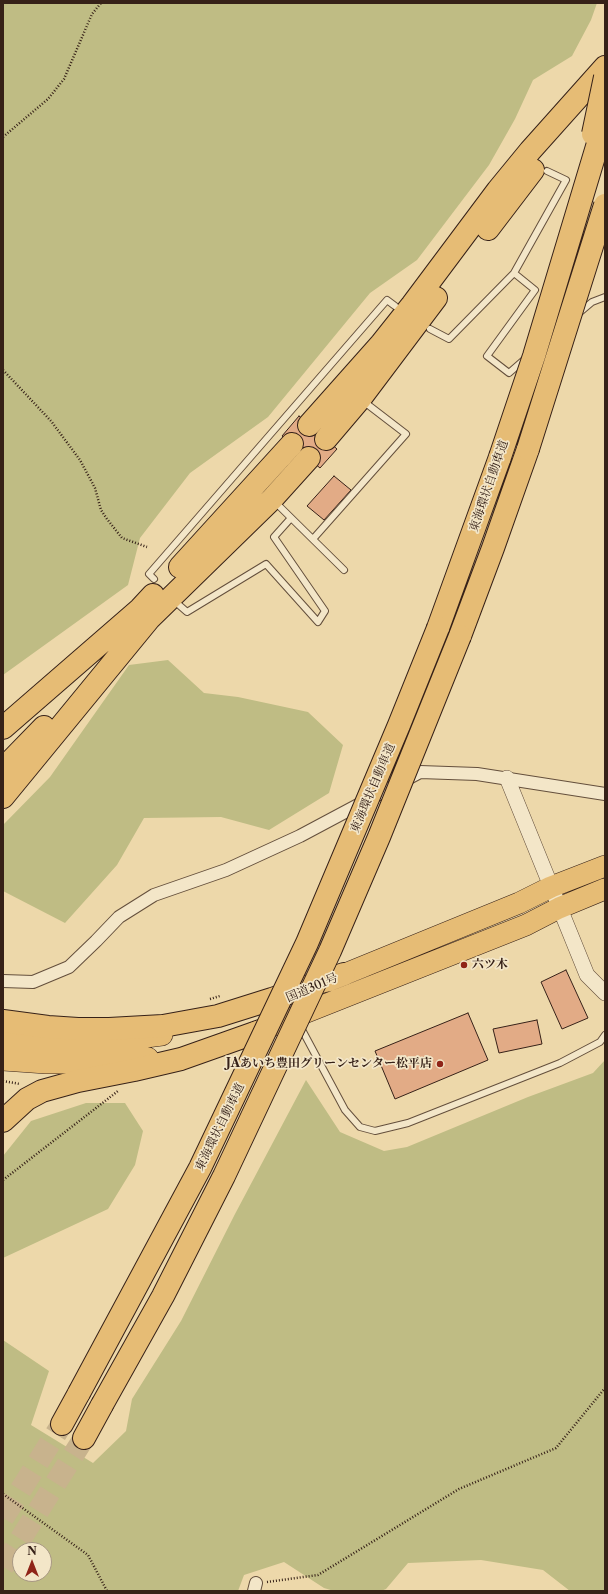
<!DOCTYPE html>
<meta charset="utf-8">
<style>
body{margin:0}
#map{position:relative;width:608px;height:1594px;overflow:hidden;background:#edd8aa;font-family:"Libre Caslon Text",serif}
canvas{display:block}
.frame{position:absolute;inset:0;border:4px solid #362118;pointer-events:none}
.north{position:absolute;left:12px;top:1542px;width:40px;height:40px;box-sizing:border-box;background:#f3e6c8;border:1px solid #a79782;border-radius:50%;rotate:0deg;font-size:11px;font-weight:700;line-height:16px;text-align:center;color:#362118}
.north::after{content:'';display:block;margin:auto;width:14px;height:18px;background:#8f2418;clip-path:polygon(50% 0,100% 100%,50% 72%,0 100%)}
</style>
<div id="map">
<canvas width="608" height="1594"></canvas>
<div class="frame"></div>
<div class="north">N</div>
</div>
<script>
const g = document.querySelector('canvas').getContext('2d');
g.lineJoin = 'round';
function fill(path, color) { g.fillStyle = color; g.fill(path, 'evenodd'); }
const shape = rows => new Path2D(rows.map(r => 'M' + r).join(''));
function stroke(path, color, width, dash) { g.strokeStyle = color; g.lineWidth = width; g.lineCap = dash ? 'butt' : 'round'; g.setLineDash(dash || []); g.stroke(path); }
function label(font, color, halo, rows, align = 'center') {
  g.font = font + ' "Libre Caslon Text","Noto Serif JP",serif'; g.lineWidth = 3.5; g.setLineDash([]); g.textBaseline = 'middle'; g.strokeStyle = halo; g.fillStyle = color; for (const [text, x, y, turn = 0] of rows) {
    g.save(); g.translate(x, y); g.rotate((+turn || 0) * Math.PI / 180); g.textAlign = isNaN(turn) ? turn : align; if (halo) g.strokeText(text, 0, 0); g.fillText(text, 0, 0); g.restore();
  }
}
fill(shape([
 [3,3,597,3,591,20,572,56,533,80,515,119,489,165,417,260,370,293,268,417,190,473,140,538,128,585,3,675],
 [168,660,204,693,238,697,308,712,343,745,329,793,269,830,221,817,144,818,117,865,65,923,3,891,3,825,50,777,129,665],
 [605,1060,605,1591,570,1591,543,1570,481,1560,408,1563,386,1589,381,1591,334,1591,324,1588,284,1562,244,1575,238,1591,3,1591,3,1340,49,1371,31,1425,93,1463,126,1431,132,1399,181,1321,235,1214,306,1080,340,1132,384,1151,407,1147,528,1097,593,1073],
 [20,1550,44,1550,44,1574,20,1574],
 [86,1103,125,1103,143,1131,135,1165,108,1209,3,1258,3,1156,31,1121]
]), '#bfbc84');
const building = shape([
 [299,416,337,449,320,468,282,436,299,416],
 [334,476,351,490,324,520,307,506,334,476],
 [566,970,588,1018,562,1029,541,982,566,970],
 [468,1013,488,1060,395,1099,375,1051,468,1013],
 [537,1020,542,1044,499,1053,493,1029,537,1020]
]);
fill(building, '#e2ab86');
stroke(building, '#362118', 1);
stroke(shape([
 [3,1518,62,1424],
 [3,1567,84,1438]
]), '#c8b38d', 22, [22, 11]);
const service = shape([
 [514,273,535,290,487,356,509,373,525,359],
 [579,313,592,302,605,297],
 [430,329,449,339,514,273,566,180,547,171],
 [274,501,344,570],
 [313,539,406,434,363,401],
 [154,579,149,574,387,300,395,306],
 [179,605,187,612,266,564,318,622,325,611,274,537,291,518],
 [300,1026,345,1110,360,1127,375,1131,408,1123,560,1063,600,1042,605,1035]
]);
const minor = shape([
 [3,981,33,982,69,967,96,941,119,917,154,895,226,870,300,836,420,772,477,774,605,794],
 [254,1591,256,1583]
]);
const tertiary = shape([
 [507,778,587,975,605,993]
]);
const trunk = shape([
 [328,981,519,903,551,887,605,866],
 [254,1033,526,925,559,908,605,889],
 [3,1040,56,1043,85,1043,114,1041,162,1035],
 [3,1060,46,1063,80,1063,113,1062,148,1058]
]);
const motorway = shape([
 [488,229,533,170],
 [309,425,381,344,412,305,498,190,530,151,605,67],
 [326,439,360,399,436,298],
 [180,567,292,444],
 [438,628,500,457],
 [460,636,493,548,528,449],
 [3,728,140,609,153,595],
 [3,769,44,727],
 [3,797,149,619,272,499,309,458],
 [3,1021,48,1027,78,1029,109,1029,163,1026,218,1016,272,999,344,974],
 [3,1121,27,1099,42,1091,78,1081,134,1070,181,1059,260,1031],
 [62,1424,79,1393],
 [84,1438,102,1405]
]);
stroke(service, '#644f3c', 8);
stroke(minor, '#644f3c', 14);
stroke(tertiary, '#644f3c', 16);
stroke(trunk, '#362118', 22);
stroke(motorway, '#362118', 24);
stroke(shape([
 [3,137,48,99,64,79,92,14,101,3],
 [3,370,51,421,80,460,95,488,101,510,107,519,122,538,147,547],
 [210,999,220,996],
 [3,1081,20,1084],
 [3,1180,118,1091],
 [3,1494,88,1555,107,1591],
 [267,1582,318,1575,459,1489,556,1448,605,1388]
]), '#362118', 2.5, [1, 2]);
stroke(service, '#f3e6c8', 6);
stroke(minor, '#f3e6c8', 12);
stroke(tertiary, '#f3e6c8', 15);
stroke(trunk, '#e6bc75', 21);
stroke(motorway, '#e6bc75', 22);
const motorwayBridge = shape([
 [593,134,605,77],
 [528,449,605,205],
 [500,457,534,356,605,120],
 [79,1393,200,1168,307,943,399,725,438,628],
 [102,1405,163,1296,224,1176,330,951,379,837,460,636]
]);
stroke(motorwayBridge, '#362118', 24, []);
stroke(motorwayBridge, '#e6bc75', 22);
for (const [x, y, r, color] of [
 [464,965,4,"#8f2418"],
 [440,1064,4,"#8f2418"]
]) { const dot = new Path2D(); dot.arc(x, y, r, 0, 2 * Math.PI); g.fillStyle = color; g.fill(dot); stroke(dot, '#f3e6c8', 1.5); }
label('12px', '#362118', '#f3e6c8', [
 ["東海環状自動車道",489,486,-71],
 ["東海環状自動車道",373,788,-67],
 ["国道301号",312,988,-23],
 ["東海環状自動車道",220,1127,-64]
]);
label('bold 12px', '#362118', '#f3e6c8', [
 ["六ツ木",472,965],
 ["JAあいち豊田グリーンセンター松平店",432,1064,"right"]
], 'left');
</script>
